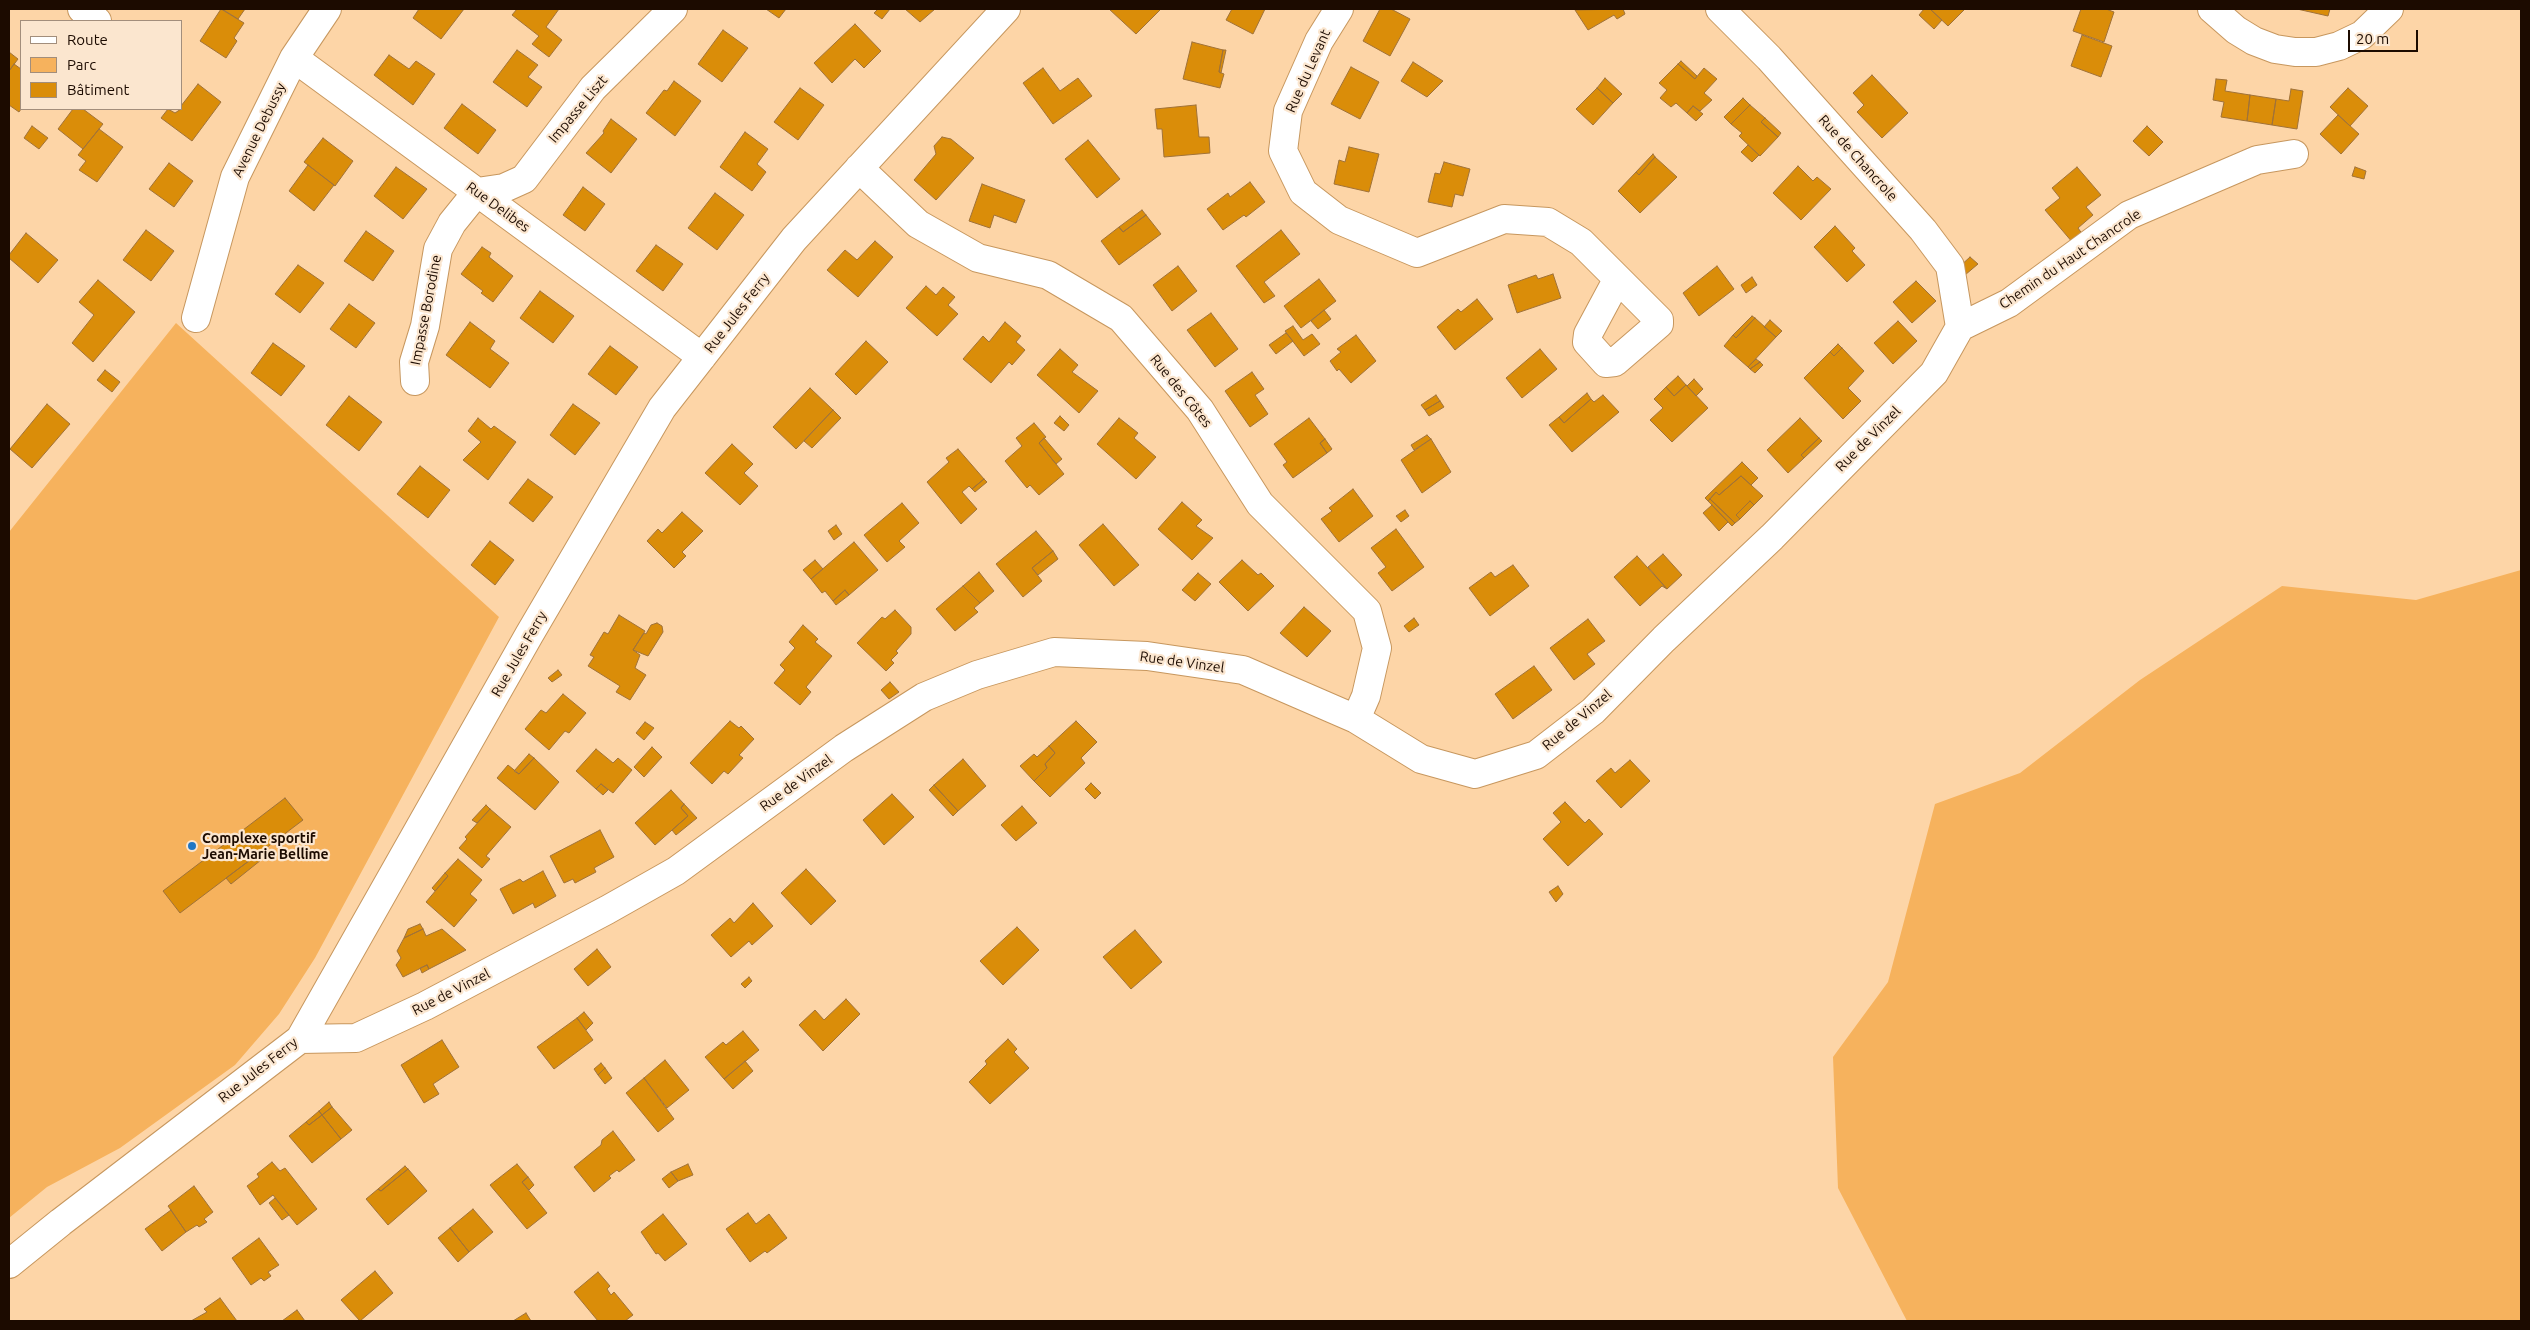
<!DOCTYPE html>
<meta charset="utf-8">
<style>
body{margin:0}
#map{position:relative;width:2530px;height:1330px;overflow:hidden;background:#fdd5a7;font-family:Ubuntu,sans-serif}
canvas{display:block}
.frame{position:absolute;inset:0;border:10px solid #1c0b00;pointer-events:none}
.legend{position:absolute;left:20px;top:20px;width:162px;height:90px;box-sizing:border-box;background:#fbe6cf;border:1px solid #a28e7c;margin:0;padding:6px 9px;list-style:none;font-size:15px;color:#1c0b00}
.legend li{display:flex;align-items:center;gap:10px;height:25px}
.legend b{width:25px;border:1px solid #a28e7c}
.scale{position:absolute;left:2348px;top:30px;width:70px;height:22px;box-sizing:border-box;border:2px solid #1c0b00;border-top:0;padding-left:6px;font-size:15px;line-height:18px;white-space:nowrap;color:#1c0b00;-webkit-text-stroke:4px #fbe6cf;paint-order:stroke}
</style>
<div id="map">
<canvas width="2530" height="1330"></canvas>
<div class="frame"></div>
<ul class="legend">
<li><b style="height:6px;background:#fff"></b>Route</li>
<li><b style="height:14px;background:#f6b25d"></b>Parc</li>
<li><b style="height:14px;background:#da8d09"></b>Bâtiment</li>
</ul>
<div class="scale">20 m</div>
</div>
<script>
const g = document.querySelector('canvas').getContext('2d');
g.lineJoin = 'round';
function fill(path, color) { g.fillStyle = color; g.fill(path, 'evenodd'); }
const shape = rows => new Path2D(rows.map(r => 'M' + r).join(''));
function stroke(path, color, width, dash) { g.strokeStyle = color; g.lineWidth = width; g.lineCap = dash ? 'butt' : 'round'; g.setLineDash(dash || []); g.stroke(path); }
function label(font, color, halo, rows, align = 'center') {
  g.font = font + ' Ubuntu,sans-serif'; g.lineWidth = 4.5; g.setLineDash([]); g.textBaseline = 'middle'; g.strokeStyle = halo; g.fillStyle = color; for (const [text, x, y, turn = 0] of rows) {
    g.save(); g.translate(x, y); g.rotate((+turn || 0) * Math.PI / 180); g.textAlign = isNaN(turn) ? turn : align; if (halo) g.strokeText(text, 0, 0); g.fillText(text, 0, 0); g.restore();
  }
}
fill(shape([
 [176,323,499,617,315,958,279,1014,235,1065,120,1148,47,1187,9,1218,9,532],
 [2521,570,2521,1321,1907,1321,1838,1188,1833,1057,1888,982,1935,804,2020,773,2140,680,2282,586,2416,600]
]), '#f6b25d');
const building = shape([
 [221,9,244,23,234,38,237,41,226,58,200,41,221,9],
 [222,9,245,9,238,19,222,9],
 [419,9,464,9,441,39,413,18,419,9],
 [517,9,559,9,546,27,562,40,549,57,532,44,539,36,512,15,517,9],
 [766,9,786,9,779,18,766,9],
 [878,9,890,9,882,19,874,13,878,9],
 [905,9,935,9,920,22,905,9],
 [1109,9,1161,9,1136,34,1109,9],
 [1232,9,1265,9,1253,34,1226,20,1232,9],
 [1380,9,1391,9,1410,19,1390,56,1363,41,1380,9],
 [1623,9,1625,14,1617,19,1614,15,1588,30,1575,10,1623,9],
 [1924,9,1930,9,1942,20,1934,29,1919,15,1924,9],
 [1930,9,1965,9,1948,26,1930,9],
 [2081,9,2106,9,2114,12,2104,42,2073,31,2081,9],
 [2297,9,2330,9,2328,16,2297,9],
 [855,24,881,51,864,68,855,59,832,83,814,63,855,24],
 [723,30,748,48,722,82,698,64,723,30],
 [2082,35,2112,46,2101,77,2071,66,2082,35],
 [1192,42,1223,50,1219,72,1224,74,1220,88,1183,79,1192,42],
 [517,50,538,65,528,77,542,87,527,107,493,82,517,50],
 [1223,50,1226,50,1221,73,1219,72,1223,50],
 [9,52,18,59,9,71,9,52],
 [389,55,409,69,416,61,435,74,413,105,374,75,389,55],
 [1681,61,1697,76,1695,79,1678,64,1681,61],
 [1413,62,1443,81,1427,97,1401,81,1413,62],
 [14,64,21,69,21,109,19,112,9,105,9,71,14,64],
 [1678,64,1695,79,1704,68,1717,79,1704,93,1712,100,1700,111,1693,106,1687,113,1676,103,1671,107,1660,98,1667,90,1659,83,1678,64],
 [1351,67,1379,82,1360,119,1331,104,1351,67],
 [1043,68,1060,91,1078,78,1092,96,1053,124,1023,83,1043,68],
 [1872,75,1908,113,1882,138,1857,112,1864,105,1853,93,1872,75],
 [1605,78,1622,94,1613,103,1597,88,1605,78],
 [2216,79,2227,80,2225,91,2250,95,2247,121,2221,117,2224,102,2213,100,2216,79],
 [674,81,701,101,675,136,646,113,664,90,667,91,674,81],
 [198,84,221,102,192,141,161,118,168,109,175,113,181,109,181,106,198,84],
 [800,88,824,105,798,140,774,122,800,88],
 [1597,88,1613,103,1593,125,1576,109,1597,88],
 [2348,88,2368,106,2350,126,2330,107,2348,88],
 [2291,89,2303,91,2297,129,2272,125,2276,99,2289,101,2291,89],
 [2250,95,2276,99,2272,125,2247,121,2250,95],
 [1743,98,1750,105,1731,124,1724,117,1743,98],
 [462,104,496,130,478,154,444,128,462,104],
 [1196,105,1199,137,1209,137,1210,153,1164,157,1162,129,1157,129,1155,109,1196,105],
 [1750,105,1765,118,1761,122,1778,137,1760,156,1739,136,1742,133,1731,124,1750,105],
 [1693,106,1703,114,1696,121,1687,113,1693,106],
 [73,109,83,109,103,124,83,149,58,129,73,109],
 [2338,115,2359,134,2341,154,2320,134,2338,115],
 [1765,118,1781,133,1778,137,1761,122,1765,118],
 [611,119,637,139,611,173,586,153,604,133,603,131,611,119],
 [32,126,48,138,39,149,24,138,32,126],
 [2147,126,2163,142,2149,156,2133,141,2147,126],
 [99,129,123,147,97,182,79,170,86,161,78,155,99,129],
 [745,132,768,149,757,164,766,172,752,191,720,167,745,132],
 [942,137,951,139,974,158,936,200,914,180,936,154,934,146,942,137],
 [323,138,353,161,335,186,304,162,323,138],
 [1088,140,1120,179,1097,198,1065,159,1088,140],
 [1748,145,1759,155,1752,162,1741,152,1748,145],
 [1349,147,1379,154,1369,192,1334,184,1339,160,1345,162,1349,147],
 [1653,154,1655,157,1639,175,1636,172,1653,154],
 [1655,157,1677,177,1640,213,1618,191,1636,172,1639,175,1655,157],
 [1444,162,1470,169,1463,196,1455,194,1452,207,1428,202,1435,173,1440,174,1444,162],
 [169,163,193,181,174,207,149,189,169,163],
 [308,165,334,185,314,211,289,191,308,165],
 [1798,166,1813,181,1817,177,1831,189,1801,220,1773,193,1798,166],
 [396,167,427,189,403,219,374,196,396,167],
 [2077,167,2101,195,2086,207,2093,215,2078,228,2083,235,2073,243,2045,210,2060,198,2052,188,2077,167],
 [2355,167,2366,171,2364,179,2352,176,2355,167],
 [1250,182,1265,202,1246,217,1244,215,1223,230,1207,209,1228,193,1230,197,1250,182],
 [982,184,1025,200,1016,223,994,215,990,228,969,221,982,184],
 [583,187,605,204,585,231,563,215,583,187],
 [715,193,744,215,717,250,688,228,715,193],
 [1142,210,1146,215,1123,232,1119,227,1142,210],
 [1146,215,1161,234,1119,265,1101,241,1119,227,1123,232,1146,215],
 [1835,226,1855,248,1852,251,1865,265,1847,282,1814,247,1835,226],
 [146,230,174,251,151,281,123,260,146,230],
 [1281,230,1300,254,1264,282,1275,296,1264,303,1236,266,1281,230],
 [366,231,394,251,373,281,344,261,366,231],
 [26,233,58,260,38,283,9,258,9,255,26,233],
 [875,241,893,257,858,297,827,270,845,250,857,260,875,241],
 [656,245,683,264,663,291,636,271,656,245],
 [482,247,491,253,489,257,513,276,493,302,481,293,483,291,461,274,482,247],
 [1970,257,1978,264,1965,275,1958,268,1970,257],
 [298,265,324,283,300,313,275,294,298,265],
 [1178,266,1197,291,1172,311,1153,285,1178,266],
 [1717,266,1734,289,1699,316,1683,293,1717,266],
 [1553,274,1561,298,1517,313,1508,285,1536,275,1538,279,1553,274],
 [1752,277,1757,285,1746,293,1741,285,1752,277],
 [1319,279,1336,301,1301,328,1284,306,1319,279],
 [98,280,135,312,93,362,72,343,94,315,79,302,98,280],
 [1916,281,1936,301,1912,323,1893,302,1916,281],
 [926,286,936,295,943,287,955,297,948,305,958,314,937,336,906,308,926,286],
 [540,291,574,316,553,343,520,318,540,291],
 [1477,299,1493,319,1455,350,1437,327,1458,309,1461,312,1477,299],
 [349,304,375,323,356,348,330,329,349,304],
 [1324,310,1331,319,1318,329,1311,321,1324,310],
 [1211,313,1238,349,1215,367,1187,330,1211,313],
 [1752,316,1755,318,1736,338,1733,335,1752,316],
 [1755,318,1776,337,1748,367,1724,346,1733,335,1736,338,1755,318],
 [1770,320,1782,331,1776,337,1764,327,1770,320],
 [1898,321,1917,341,1893,364,1874,343,1898,321],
 [470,322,495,341,490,349,509,363,490,388,446,355,470,322],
 [1005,322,1021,336,1016,342,1025,350,1012,365,1009,362,991,383,963,359,983,336,989,342,1005,322],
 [1293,326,1303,340,1312,334,1320,344,1304,356,1285,331,1293,326],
 [1286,333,1293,341,1276,354,1269,345,1286,333],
 [1356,335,1376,361,1351,383,1339,369,1337,371,1330,361,1341,352,1337,349,1356,335],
 [866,341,888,362,856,395,835,374,866,341],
 [273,343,305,366,281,396,251,373,273,343],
 [1838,344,1842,348,1834,356,1830,352,1838,344],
 [610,346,638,367,616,395,588,374,610,346],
 [1842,348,1864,371,1848,388,1861,401,1843,419,1804,378,1830,352,1834,356,1842,348],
 [1060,349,1078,365,1072,372,1098,391,1079,413,1037,375,1060,349],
 [1540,349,1557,369,1522,398,1506,378,1540,349],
 [1756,359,1760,362,1750,369,1748,367,1756,359],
 [1760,362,1763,365,1755,373,1750,369,1760,362],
 [105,370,120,382,112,392,97,380,105,370],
 [1252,372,1264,389,1255,395,1268,414,1250,427,1225,391,1252,372],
 [1678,376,1686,385,1674,396,1666,387,1678,376],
 [1694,379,1703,389,1696,396,1687,386,1694,379],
 [1686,385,1708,408,1672,442,1650,420,1663,408,1654,399,1666,387,1674,396,1686,385],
 [810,388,833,410,796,449,773,427,810,388],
 [1587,393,1591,399,1564,423,1559,417,1587,393],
 [1436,395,1440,401,1425,410,1421,405,1436,395],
 [1603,395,1619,412,1572,452,1549,425,1559,417,1564,423,1591,399,1594,402,1603,395],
 [349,396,382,422,359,451,326,425,349,396],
 [1440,401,1444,407,1429,416,1425,410,1440,401],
 [47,404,70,424,32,468,10,449,47,404],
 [573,404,600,423,575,455,550,435,573,404],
 [833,410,841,418,812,448,804,441,833,410],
 [1060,416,1069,425,1064,431,1054,423,1060,416],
 [478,418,491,429,494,426,516,442,488,480,463,460,481,442,468,431,478,418],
 [1119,418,1138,433,1134,438,1156,457,1136,479,1097,444,1119,418],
 [1309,418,1325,439,1320,443,1327,453,1293,478,1283,465,1287,462,1274,444,1309,418],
 [1800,418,1819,438,1801,455,1804,458,1788,473,1767,450,1800,418],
 [1034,423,1046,437,1039,443,1064,474,1039,495,1030,485,1027,488,1005,461,1022,446,1016,438,1034,423],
 [1427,435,1431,439,1414,450,1411,445,1427,435],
 [1044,438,1062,459,1056,464,1039,443,1044,438],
 [1819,438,1822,441,1804,458,1801,455,1819,438],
 [1325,439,1332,449,1327,453,1320,443,1325,439],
 [1431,439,1451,472,1422,493,1401,460,1431,439],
 [732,444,753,464,744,473,758,486,740,505,705,473,732,444],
 [958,449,984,479,972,489,969,486,962,492,977,509,961,524,927,482,949,462,946,458,958,449],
 [1742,462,1758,478,1751,485,1741,476,1719,495,1716,492,1708,501,1705,498,1742,462],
 [420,466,450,490,428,518,397,494,420,466],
 [1741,476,1763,496,1754,505,1750,501,1736,515,1740,519,1735,523,1710,499,1716,492,1719,495,1741,476],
 [528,479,553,497,533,522,509,503,528,479],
 [984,479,987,482,975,492,972,489,984,479],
 [1353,489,1373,516,1339,542,1321,519,1332,511,1329,508,1353,489],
 [1710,499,1735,523,1732,526,1708,501,1710,499],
 [1750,501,1754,505,1740,519,1736,515,1750,501],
 [1182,502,1202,520,1196,526,1213,538,1192,560,1158,529,1182,502],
 [902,503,919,523,899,541,905,547,887,562,864,535,902,503],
 [1712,505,1728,522,1719,531,1703,513,1712,505],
 [1405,510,1409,516,1401,522,1396,516,1405,510],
 [682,512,703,531,682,552,686,556,674,568,647,541,658,529,662,533,682,512],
 [1103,524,1139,565,1114,586,1079,545,1103,524],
 [836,525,842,534,834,540,828,531,836,525],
 [1396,529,1424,567,1392,591,1378,573,1386,567,1371,548,1396,529],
 [1036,531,1053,551,1032,568,1042,581,1023,597,996,564,1036,531],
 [490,541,514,560,495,585,471,565,490,541],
 [854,542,878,570,849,595,845,590,833,601,825,591,822,593,811,579,854,542],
 [1053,551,1058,559,1038,575,1032,568,1053,551],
 [1663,554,1682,575,1667,589,1648,567,1663,554],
 [1637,556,1667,589,1662,586,1640,606,1614,577,1637,556],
 [815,560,823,569,811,579,803,570,815,560],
 [1242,560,1258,575,1261,573,1274,586,1248,611,1219,582,1242,560],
 [1513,565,1529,586,1490,616,1469,588,1491,572,1495,577,1513,565],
 [979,572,994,591,980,603,963,586,979,572],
 [1198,573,1211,584,1195,601,1182,590,1198,573],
 [963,586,980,603,974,608,978,612,955,631,936,609,963,586],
 [845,590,849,595,836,605,833,601,845,590],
 [1304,607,1331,631,1307,657,1280,633,1304,607],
 [895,610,911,627,911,634,896,651,898,653,891,660,894,663,886,671,857,643,882,617,885,619,895,610],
 [619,615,645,631,633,650,640,655,635,668,646,675,630,700,616,692,620,686,588,666,594,657,590,655,604,632,608,634,619,615],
 [1414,618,1419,625,1409,632,1404,626,1414,618],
 [1588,619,1605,641,1587,654,1595,664,1574,680,1550,648,1588,619],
 [657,623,662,626,663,632,648,656,633,650,644,633,646,634,651,625,657,623],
 [803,625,818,639,815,642,832,656,806,687,811,692,800,705,774,683,785,670,780,665,795,648,789,642,803,625],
 [1534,666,1552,690,1513,719,1495,694,1534,666],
 [558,670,562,675,552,682,548,678,558,670],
 [890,682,899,692,889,699,881,690,890,682],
 [563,694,586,713,569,733,565,731,549,750,525,729,541,710,546,713,563,694],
 [730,721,739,728,741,726,754,739,739,755,743,758,728,774,724,771,712,784,690,763,730,721],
 [1076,721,1097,742,1081,758,1085,763,1050,797,1034,781,1047,768,1045,764,1055,753,1049,746,1076,721],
 [645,722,654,728,644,740,636,733,645,722],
 [1049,746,1055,753,1045,764,1047,768,1034,781,1020,766,1034,754,1037,757,1049,746],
 [652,747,662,757,644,777,634,767,652,747],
 [596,749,613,763,618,758,632,770,613,793,601,784,596,789,576,771,596,749],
 [529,754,534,758,519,774,514,771,529,754],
 [534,758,559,782,535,810,497,778,508,765,519,774,534,758],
 [963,759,986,786,958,811,934,785,963,759],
 [1630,760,1650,781,1621,808,1596,781,1611,768,1615,773,1630,760],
 [1091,783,1101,793,1095,799,1085,789,1091,783],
 [601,784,608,790,603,795,596,789,601,784],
 [934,785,958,811,953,816,929,790,934,785],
 [671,790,684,804,681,808,688,816,655,845,635,823,671,790],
 [892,794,914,817,884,845,863,820,892,794],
 [285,798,303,820,180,913,163,891,285,798],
 [1565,802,1585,823,1589,819,1603,834,1568,866,1543,839,1561,822,1553,813,1565,802],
 [684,804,697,818,676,835,672,830,688,816,681,808,684,804],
 [486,805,490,809,477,823,472,820,486,805],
 [1022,806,1037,823,1016,841,1001,825,1022,806],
 [490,809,511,827,486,856,490,859,482,868,459,848,467,839,465,837,490,809],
 [600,830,614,857,594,868,596,872,575,883,573,879,564,883,550,856,600,830],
 [257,855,261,860,231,884,226,878,257,855],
 [458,859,482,880,470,894,477,900,454,927,426,902,448,876,445,873,458,859],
 [806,869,836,901,811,925,781,893,806,869],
 [543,871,556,896,535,908,533,903,513,914,500,889,520,879,523,882,543,871],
 [445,873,448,876,435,891,432,888,445,873],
 [1558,886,1563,894,1556,902,1549,892,1558,886],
 [753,903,773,926,752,945,749,941,731,957,711,935,730,918,734,923,753,903],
 [420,924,423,929,404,938,408,929,420,924],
 [1017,927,1039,950,1003,985,980,961,1017,927],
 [423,929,426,936,442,929,466,950,429,969,427,965,403,977,396,965,401,958,397,951,404,938,423,929],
 [1135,930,1162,962,1131,989,1103,957,1135,930],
 [597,949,611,967,588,986,574,969,597,949],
 [427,965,429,969,422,973,420,968,427,965],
 [749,977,752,981,745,988,741,984,749,977],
 [846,999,860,1014,823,1051,799,1025,815,1010,824,1020,846,999],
 [584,1012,593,1023,586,1030,577,1018,584,1012],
 [577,1018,593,1040,554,1069,537,1047,577,1018],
 [743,1031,759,1050,724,1079,705,1057,723,1042,726,1045,743,1031],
 [1008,1039,1017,1049,1014,1052,1029,1068,990,1104,969,1082,987,1064,985,1061,1008,1039],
 [442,1040,459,1067,433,1084,439,1094,424,1103,401,1065,442,1040],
 [665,1060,689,1090,667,1108,644,1078,665,1060],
 [745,1061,753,1071,733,1089,724,1079,745,1061],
 [601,1063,605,1068,598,1075,594,1069,601,1063],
 [605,1068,612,1078,605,1084,598,1075,605,1068],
 [644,1078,674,1119,658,1132,626,1093,644,1078],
 [329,1102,332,1107,322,1115,319,1111,329,1102],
 [332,1107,352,1130,341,1139,322,1115,332,1107],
 [319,1111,322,1115,309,1125,306,1122,319,1111],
 [322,1115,341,1139,312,1163,289,1136,306,1122,309,1125,322,1115],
 [613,1131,635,1160,619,1172,617,1170,609,1176,611,1178,594,1192,574,1167,601,1145,602,1140,613,1131],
 [272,1162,280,1171,285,1168,317,1209,297,1225,273,1195,260,1205,247,1186,259,1177,257,1174,272,1162],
 [517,1164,528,1177,522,1182,547,1213,527,1229,490,1185,517,1164],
 [688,1164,693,1175,678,1181,671,1172,688,1164],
 [405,1166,408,1169,381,1191,378,1189,405,1166],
 [408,1169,427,1191,388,1225,366,1199,378,1189,381,1191,408,1169],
 [671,1172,678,1181,669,1188,662,1179,671,1172],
 [528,1177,534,1185,529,1190,522,1182,528,1177],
 [194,1186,213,1212,204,1219,207,1222,199,1227,197,1225,186,1232,168,1206,194,1186],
 [275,1198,289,1215,282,1220,269,1203,275,1198],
 [473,1209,493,1232,469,1252,450,1228,473,1209],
 [171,1210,186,1232,162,1251,145,1229,171,1210],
 [748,1213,756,1224,769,1214,787,1238,767,1253,765,1251,750,1262,726,1229,748,1213],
 [663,1214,687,1244,665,1261,658,1253,656,1254,641,1232,663,1214],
 [450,1228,469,1252,458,1262,438,1238,450,1228],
 [259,1238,279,1265,268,1272,271,1276,264,1281,261,1278,251,1285,232,1258,259,1238],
 [375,1271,393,1293,360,1321,341,1300,375,1271],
 [598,1272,610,1286,607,1289,611,1295,614,1292,633,1315,625,1321,598,1321,574,1292,598,1272],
 [220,1298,237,1321,191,1321,207,1312,204,1309,220,1298],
 [297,1310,305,1321,282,1321,297,1310],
 [526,1313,531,1321,513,1321,526,1313]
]);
fill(building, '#da8d09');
stroke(building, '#a07239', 1);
const minor = shape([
 [82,9,97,21],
 [1339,9,1319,41,1288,111,1283,151,1303,192,1339,220,1417,253,1504,219,1548,222,1581,242,1659,320,1659,324,1615,362,1606,363,1587,342,1588,334,1617,280],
 [1720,9,1769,58,1923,230,1950,266,1960,327],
 [2212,9,2236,30,2254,41,2275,49,2295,52,2316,52,2339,46,2362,35,2389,9],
 [294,58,702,357],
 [859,168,918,224,978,258,1048,275,1121,318,1200,410,1260,504,1367,611,1377,648,1366,696,1356,719],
 [196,318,235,177,294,58,327,9],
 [1960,327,2009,303,2129,215,2257,160,2294,154],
 [415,381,414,362,425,326,438,249,452,223,477,192,504,188,524,179,593,88,673,9],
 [300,1039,356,1038,425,1006,607,910,676,871,844,748,924,697,977,675,1054,652,1147,656,1243,670,1356,719,1421,759,1475,774,1536,755,1593,711,1664,639,1772,537,1934,373,1960,327],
 [9,1264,61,1222,300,1039,529,635,662,408,794,239,1006,9]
]);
stroke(minor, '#c7975e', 30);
stroke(minor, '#fff', 28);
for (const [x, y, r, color] of [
 [192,846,5,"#2076c4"]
]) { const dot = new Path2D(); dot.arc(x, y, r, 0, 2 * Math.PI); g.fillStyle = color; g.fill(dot); stroke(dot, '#fbe6cf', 2); }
label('14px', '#1c0b00', '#fbe6cf', [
 ["Rue du Levant",1308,71,-66],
 ["Impasse Liszt",578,109,-50],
 ["Avenue Debussy",259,130,-64],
 ["Rue de Chancrole",1858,158,48],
 ["Rue Delibes",498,207,36],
 ["Chemin du Haut Chancrole",2070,259,-34],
 ["Impasse Borodine",426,310,-79],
 ["Rue Jules Ferry",737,313,-52],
 ["Rue des Côtes",1181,391,51],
 ["Rue de Vinzel",1868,439,-45],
 ["Rue Jules Ferry",519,654,-60],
 ["Rue de Vinzel",1182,662,8],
 ["Rue de Vinzel",1577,720,-40],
 ["Rue de Vinzel",796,783,-36],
 ["Rue de Vinzel",451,992,-27],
 ["Rue Jules Ferry",258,1070,-38]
]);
label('bold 14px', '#1c0b00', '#fbe6cf', [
 ["Complexe sportif",202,838],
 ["Jean-Marie Bellime",202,854]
], 'left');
</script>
